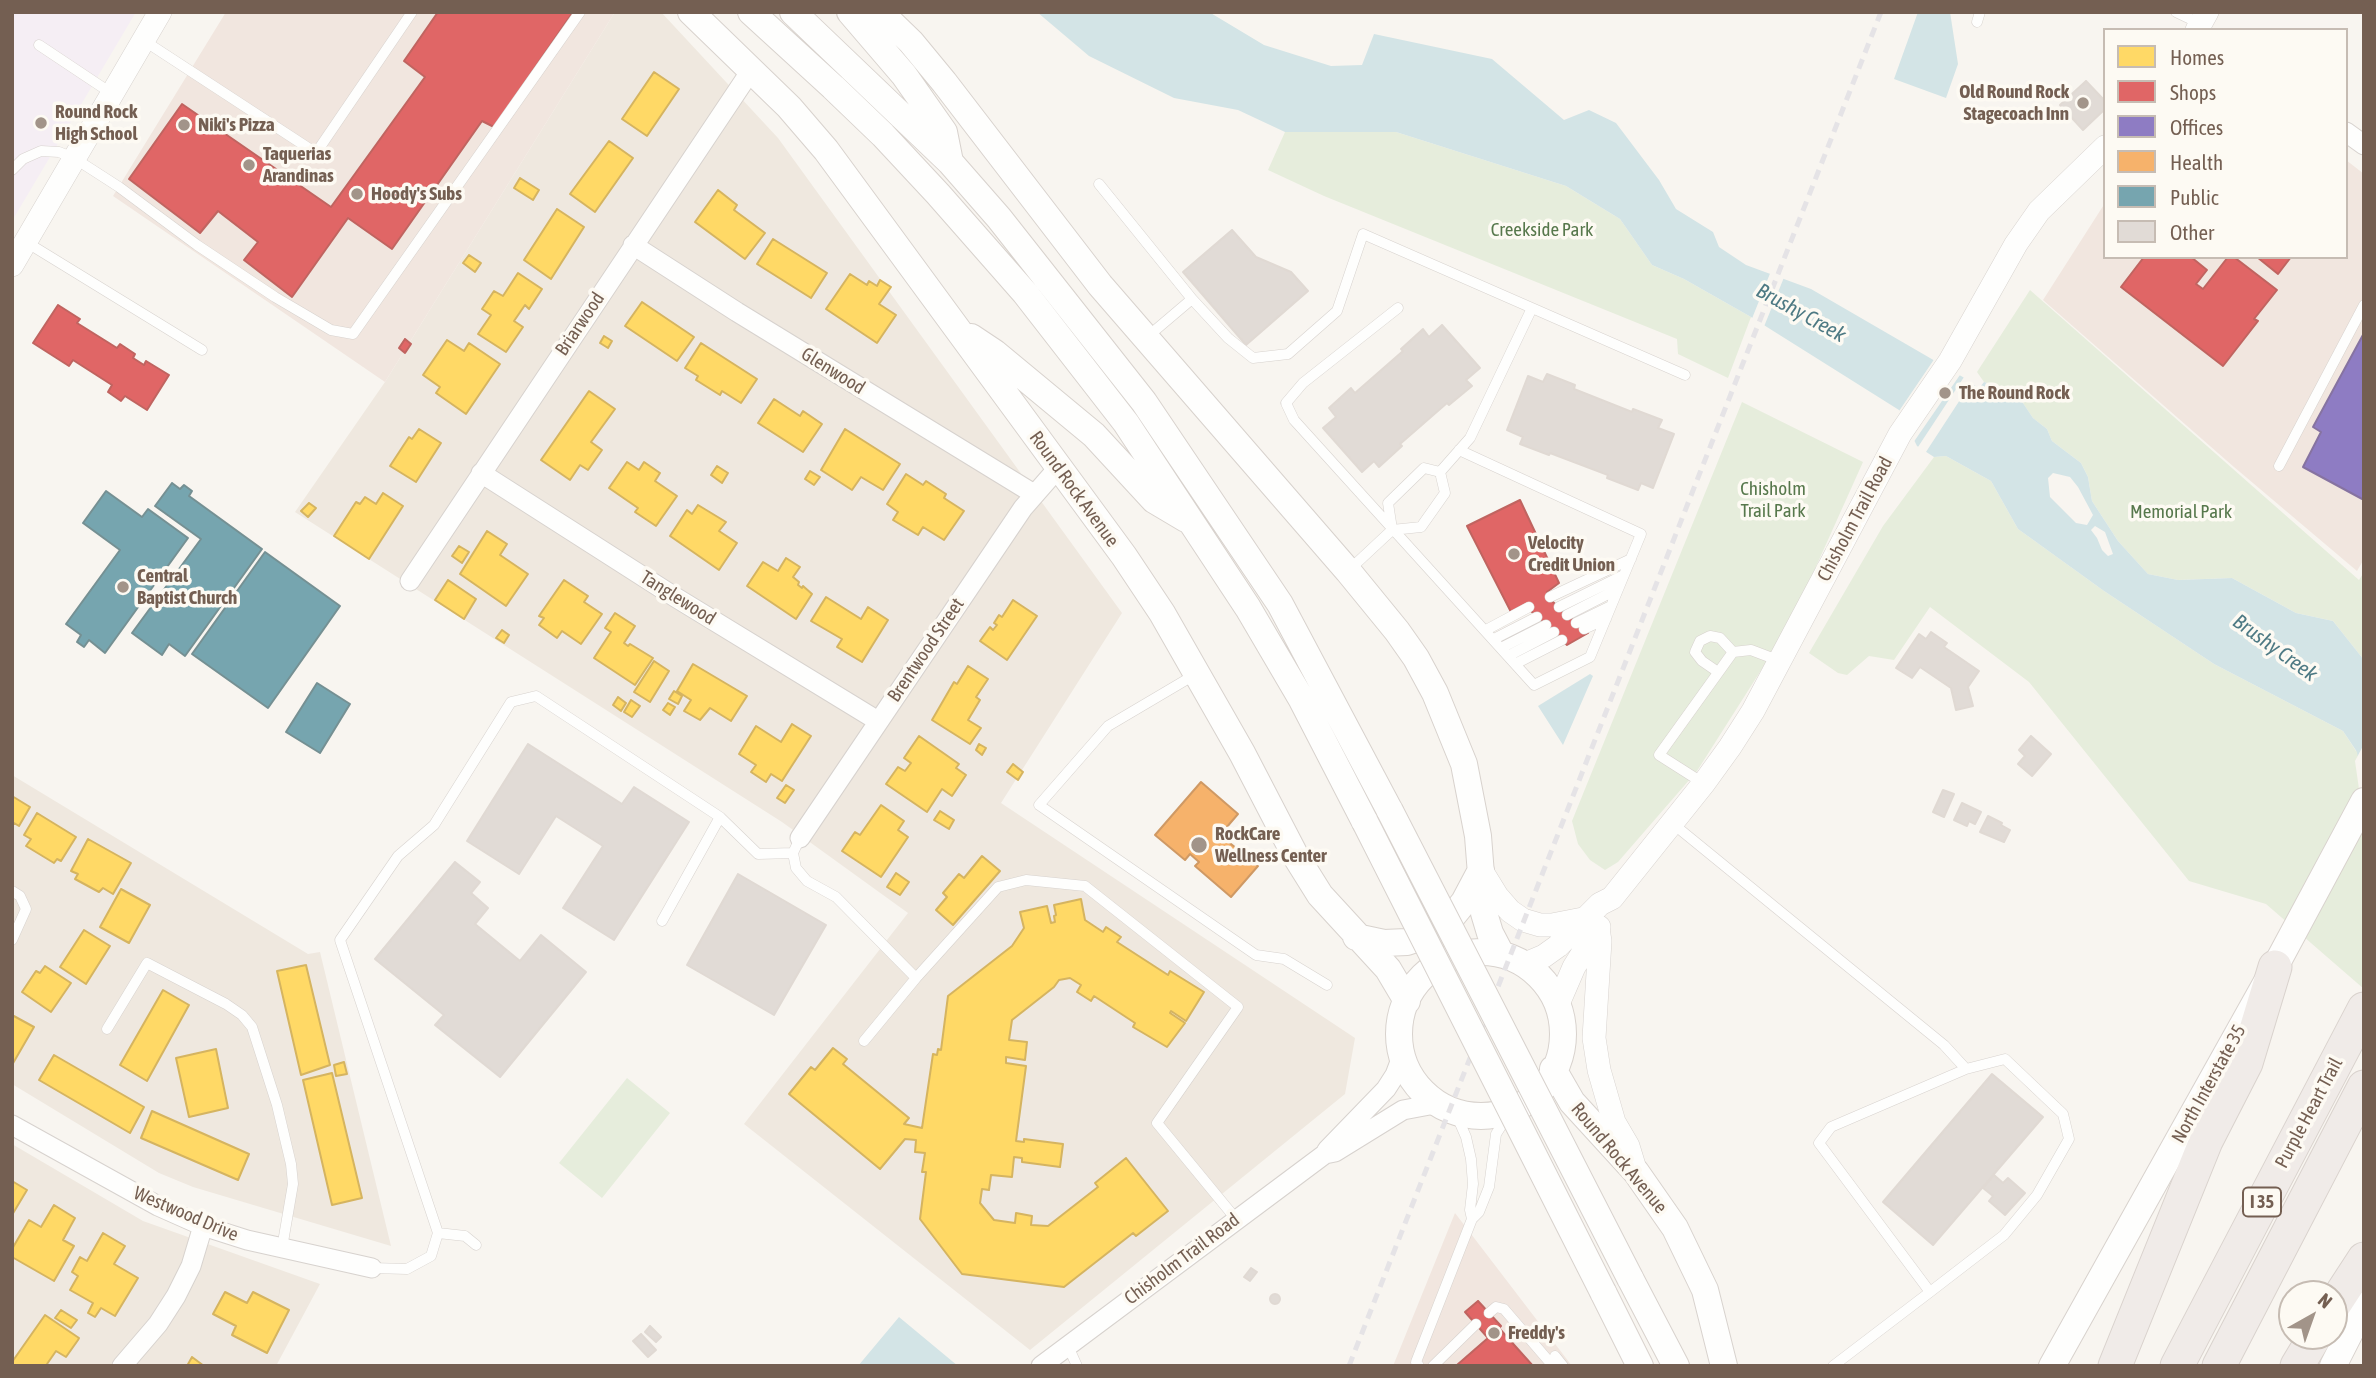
<!DOCTYPE html>
<style>
body{margin:0}
#map{position:relative;width:2376px;height:1378px;overflow:hidden;background:#f8f5f0;font-family:"Asap Condensed",sans-serif}
canvas{display:block}
.frame{position:absolute;inset:0;border:14px solid #745f52;pointer-events:none}
.legend{position:absolute;left:2103px;top:28px;width:245px;height:231px;box-sizing:border-box;background:#fdfaf3;border:2px solid #c6bcb3;margin:0;padding:9px 12px;list-style:none;font-size:21px;color:#745f52}
.legend li{display:flex;align-items:center;gap:14px;height:35px}
.legend b{width:35px;border:2px solid #c6bcb3}
.north{position:absolute;left:2278px;top:1280px;width:70px;height:70px;box-sizing:border-box;background:#fdfaf3;border:2px solid #c6bcb3;border-radius:50%;rotate:40deg;font-size:19px;font-weight:700;line-height:28px;text-align:center;color:#745f52}
.north::after{content:'';display:block;margin:auto;width:24px;height:32px;background:#a29489;clip-path:polygon(50% 0,100% 100%,50% 72%,0 100%)}
</style>
<div id="map">
<canvas width="2376" height="1378"></canvas>
<div class="frame"></div>
<ul class="legend">
<li><b style="height:19px;background:#ffd966"></b>Homes</li>
<li><b style="height:19px;background:#e06666"></b>Shops</li>
<li><b style="height:19px;background:#8e7cc3"></b>Offices</li>
<li><b style="height:19px;background:#f6b26b"></b>Health</li>
<li><b style="height:19px;background:#76a5af"></b>Public</li>
<li><b style="height:19px;background:#e1dbd6"></b>Other</li>
</ul>
<div class="north">N</div>
</div>
<script>
const g = document.querySelector('canvas').getContext('2d');
g.lineJoin = 'round';
function fill(path, color) { g.fillStyle = color; g.fill(path, 'evenodd'); }
const shape = rows => new Path2D(rows.map(r => 'M' + r).join(''));
function stroke(path, color, width, dash) { g.strokeStyle = color; g.lineWidth = width; g.lineCap = dash ? 'butt' : 'round'; g.setLineDash(dash || []); g.stroke(path); }
function label(font, color, halo, rows, align = 'center') {
  g.font = font + ' "Asap Condensed",sans-serif'; g.lineWidth = 7; g.setLineDash([]); g.textBaseline = 'middle'; g.strokeStyle = halo; g.fillStyle = color; for (const [text, x, y, turn = 0] of rows) {
    g.save(); g.translate(x, y); g.rotate((+turn || 0) * Math.PI / 180); g.textAlign = isNaN(turn) ? turn : align; if (halo) g.strokeText(text, 0, 0); g.fillText(text, 0, 0); g.restore();
  }
}
fill(shape([
 [615,12,661,12,778,138,1122,613,1001,803,1355,1038,1345,1094,1030,1350,744,1124,908,913,782,822,295,512,385,382],
 [12,775,308,954,320,952,391,1246,193,1187,159,1173,12,1084],
 [12,1144,143,1221,320,1284,276,1366,12,1366]
]), '#efe8df');
fill(shape([
 [226,12,615,12,385,382,113,196],
 [2346,160,2364,174,2364,559,2357,571,2234,467,2043,300,2105,203,2105,257,2346,257],
 [1455,1213,1572,1366,1393,1366]
]), '#f1e6df');
fill(shape([
 [12,12,136,12,12,221]
]), '#f5eef4');
fill(shape([
 [1285,132,1396,132,1566,186,1620,219,1652,265,1684,279,1751,317,1728,378,1678,354,1677,339,1324,196,1268,170],
 [2030,290,2359,580,2364,572,2364,660,2333,621,2296,613,2232,578,2178,580,2148,574,2118,541,2092,501,2088,477,2081,463,2052,441,2047,429,2033,418,2023,403,1999,387,1984,382,1977,372],
 [1742,402,1863,462,1805,591,1765,664,1697,771,1618,862,1605,870,1590,860,1578,844,1572,821],
 [1946,456,1991,481,2018,529,2104,591,2214,664,2343,731,2356,751,2364,739,2364,989,2266,904,2189,881,2029,682,1930,607,1894,660,1869,656,1847,675,1838,673,1809,653,1883,526,1934,457],
 [627,1078,670,1113,602,1198,559,1163]
]), '#e6eddc');
fill(shape([
 [1037,12,1209,12,1264,45,1331,66,1362,65,1374,34,1492,59,1564,120,1589,110,1616,123,1659,180,1676,209,1713,232,1719,247,1746,265,1811,289,1980,387,1984,382,1999,387,2023,403,2033,418,2047,429,2052,441,2081,463,2088,477,2092,501,2118,541,2148,574,2178,580,2232,578,2296,613,2333,621,2364,660,2364,795,2357,752,2343,731,2214,664,2104,591,2018,529,1991,481,1946,456,1934,457,1917,446,1899,410,1751,317,1684,279,1652,265,1620,219,1566,186,1396,132,1285,132,1238,110,1174,98,1089,56],
 [2053,473,2070,477,2078,487,2093,515,2087,525,2076,523,2050,497,2048,478],
 [2095,526,2105,532,2113,554,2108,556,2102,550,2097,538,2091,530],
 [1918,12,1950,12,1958,64,1946,98,1894,79],
 [1590,674,1593,676,1563,745,1538,706],
 [899,1317,958,1366,858,1366]
]), '#d3e4e6');
fill(shape([
 [1771,271,1785,275,1763,329,1751,321],
 [1935,358,1962,372,1913,443,1897,414],
 [1966,374,1980,383,1981,381,1977,387,1971,383,1924,455,1916,450],
 [2364,744,2364,798,2360,796,2355,761]
]), '#f8f5f0');
const homes = shape([
 [654,72,679,89,647,136,622,119,654,72],
 [609,141,633,158,595,212,570,194,609,141],
 [520,178,539,190,533,200,514,188,520,178],
 [718,190,737,205,734,210,765,233,745,259,695,222,718,190],
 [557,209,584,227,551,279,524,260,557,209],
 [773,239,827,273,811,298,757,264,773,239],
 [469,255,481,263,475,272,463,263,469,255],
 [518,273,542,289,529,309,525,305,514,321,523,327,506,352,478,334,491,315,482,309,494,291,503,296,518,273],
 [850,274,867,285,869,281,877,286,880,280,891,287,879,304,896,315,877,343,826,309,850,274],
 [642,302,694,337,677,361,625,326,642,302],
 [604,336,612,341,608,348,600,343,604,336],
 [447,340,464,351,469,343,500,364,466,414,436,393,440,387,423,375,447,340],
 [701,343,757,379,741,403,722,391,720,395,696,380,698,376,685,368,701,343],
 [589,391,615,409,591,442,602,450,588,470,580,465,570,480,541,460,589,391],
 [774,399,800,416,803,411,822,424,803,452,758,423,774,399],
 [419,429,441,443,416,482,390,466,409,437,412,439,419,429],
 [845,429,900,464,883,490,861,477,852,490,821,470,845,429],
 [627,462,639,470,644,462,660,473,655,481,677,496,656,526,635,512,638,508,609,488,627,462],
 [717,466,728,473,722,483,711,475,717,466],
 [810,471,820,477,814,485,805,479,810,471],
 [906,474,923,485,926,481,946,494,944,498,964,511,944,540,923,527,918,535,893,520,898,512,887,504,906,474],
 [383,493,403,506,369,559,334,536,356,502,360,504,365,497,376,504,383,493],
 [309,503,316,508,308,517,301,511,309,503],
 [698,505,726,522,719,531,737,543,719,570,670,536,687,510,692,514,698,505],
 [487,531,507,544,500,555,528,574,506,606,460,574,487,531],
 [459,546,469,552,462,563,452,556,459,546],
 [786,558,800,567,793,577,799,582,798,585,802,588,803,586,812,594,796,619,747,586,763,562,778,571,786,558],
 [448,580,476,599,464,619,435,600,448,580],
 [564,580,588,596,584,602,602,614,581,644,562,631,557,638,539,625,544,618,539,616,564,580],
 [826,597,861,619,868,607,888,620,862,662,837,647,842,639,811,621,826,597],
 [1013,600,1037,616,1007,660,980,641,990,627,993,630,997,625,994,623,999,615,1002,617,1013,600],
 [615,613,635,626,624,643,628,646,630,644,653,658,635,685,594,658,611,632,605,628,615,613],
 [502,630,509,635,504,643,496,638,502,630],
 [654,661,669,671,650,702,634,692,654,661],
 [693,664,747,696,731,721,710,708,700,720,684,711,691,700,677,691,693,664],
 [968,666,988,679,976,697,980,700,968,720,981,728,970,744,932,720,954,682,957,684,968,666],
 [674,691,682,696,678,704,669,699,674,691],
 [618,697,626,703,621,711,613,705,618,697],
 [631,700,640,706,632,717,624,712,631,700],
 [668,703,675,707,670,715,663,710,668,703],
 [792,724,811,736,782,781,771,774,766,782,751,772,756,765,739,754,756,726,781,742,792,724],
 [919,736,959,764,956,768,966,775,952,796,942,789,927,812,886,784,898,767,905,771,911,763,904,758,919,736],
 [979,744,986,748,982,755,976,750,979,744],
 [1013,764,1023,772,1018,780,1007,772,1013,764],
 [786,785,794,790,785,803,777,798,786,785],
 [12,796,30,807,19,826,14,823,12,827,12,796],
 [881,805,904,821,898,830,908,837,881,877,842,851,855,832,860,835,881,805],
 [940,811,954,820,949,829,934,820,940,811],
 [37,813,76,837,61,861,57,859,54,863,26,846,31,839,24,835,37,813],
 [88,839,131,863,113,894,103,888,99,892,75,879,78,874,71,871,88,839],
 [982,856,1000,871,953,925,936,910,947,897,943,893,959,874,964,878,982,856],
 [896,873,909,882,900,895,887,887,896,873],
 [121,889,150,905,129,943,100,927,121,889],
 [1081,899,1085,920,1103,932,1106,927,1121,937,1117,942,1168,975,1170,971,1204,992,1186,1021,1171,1011,1170,1013,1185,1023,1167,1047,1133,1027,1135,1023,1094,996,1091,1001,1077,992,1081,985,1070,978,1059,980,1054,987,1012,1020,1009,1040,1027,1042,1025,1060,1006,1057,1006,1063,1026,1066,1016,1141,1024,1142,1024,1139,1063,1144,1060,1167,1022,1162,1022,1158,1014,1157,1012,1177,991,1175,989,1190,982,1189,980,1203,994,1220,1015,1223,1016,1213,1032,1216,1031,1225,1048,1226,1098,1187,1095,1183,1126,1158,1168,1211,1136,1236,1133,1233,1064,1287,962,1274,920,1219,926,1172,922,1172,925,1153,915,1152,916,1140,905,1139,880,1169,789,1094,811,1067,815,1070,833,1048,847,1059,843,1064,909,1118,904,1124,922,1128,933,1054,937,1055,938,1049,941,1050,948,996,1012,946,1024,928,1020,912,1047,906,1051,923,1055,922,1054,916,1056,915,1054,905,1081,899],
 [84,930,110,946,86,984,60,967,84,930],
 [306,965,330,1065,301,1075,277,971,306,965],
 [45,966,71,983,51,1012,22,992,36,971,40,973,45,966],
 [163,990,189,1005,147,1081,120,1065,163,990],
 [12,1015,34,1027,12,1065,12,1015],
 [216,1049,228,1108,189,1117,176,1058,216,1049],
 [54,1055,144,1107,130,1133,39,1080,54,1055],
 [344,1062,347,1074,336,1076,334,1065,344,1062],
 [332,1073,362,1198,332,1205,303,1080,332,1073],
 [152,1111,249,1154,238,1180,141,1138,152,1111],
 [12,1181,27,1190,12,1215,12,1181],
 [54,1205,75,1218,63,1240,74,1246,54,1281,12,1257,12,1249,29,1220,41,1227,54,1205],
 [103,1233,125,1246,114,1264,138,1278,115,1316,101,1308,95,1317,88,1313,93,1303,70,1290,78,1276,72,1272,80,1257,87,1261,103,1233],
 [225,1292,247,1303,253,1292,289,1310,267,1353,232,1335,236,1326,213,1314,225,1292],
 [61,1310,77,1320,71,1328,55,1318,61,1310],
 [45,1315,79,1338,78,1340,66,1357,56,1351,47,1364,49,1366,12,1366,12,1362,45,1315],
 [192,1357,204,1366,187,1366,192,1357]
]);
fill(homes, '#ffd966');
stroke(homes, '#d5b460', 2);
const shops = shape([
 [438,12,573,12,494,127,482,121,392,249,348,218,292,297,244,260,258,242,218,211,200,233,129,179,182,104,331,207,425,77,404,61,438,12],
 [2144,257,2191,257,2207,270,2196,284,2203,289,2228,257,2234,257,2277,290,2254,319,2258,321,2223,366,2121,287,2144,257],
 [2257,257,2291,257,2278,274,2257,257],
 [58,305,80,319,77,323,117,348,120,344,135,354,133,358,144,365,146,361,169,375,147,410,125,396,121,401,108,392,112,385,73,360,69,366,33,343,58,305],
 [405,339,411,344,405,353,399,348,405,339],
 [1520,500,1559,583,1547,592,1553,602,1588,633,1567,645,1531,611,1527,603,1511,612,1467,526,1520,500],
 [1478,1301,1501,1326,1499,1328,1533,1366,1457,1365,1488,1338,1465,1312,1478,1301]
]);
fill(shops, '#e06666');
stroke(shops, '#c06460', 2);
const offices = shape([
 [2364,333,2364,500,2303,467,2321,432,2313,427,2364,333]
]);
fill(offices, '#8e7cc3');
stroke(offices, '#8673a1', 2);
const health = shape([
 [1201,782,1238,814,1220,835,1258,866,1231,897,1195,866,1199,862,1190,854,1185,860,1155,835,1201,782]
]);
fill(health, '#f6b26b');
stroke(health, '#cf9964', 2);
const public = shape([
 [172,483,180,489,184,485,192,491,189,496,262,549,185,656,169,644,162,655,132,633,201,539,155,506,172,483],
 [106,491,142,517,148,509,188,538,105,653,89,640,84,647,77,642,81,635,66,624,120,550,83,523,106,491],
 [265,552,340,606,268,708,192,654,265,552],
 [317,683,350,704,320,753,286,732,317,683]
]);
fill(public, '#76a5af');
stroke(public, '#759093', 2);
const building = shape([
 [2086,81,2105,101,2105,109,2083,130,2060,105,2086,81],
 [1232,230,1256,257,1291,272,1308,291,1246,345,1183,272,1232,230],
 [1442,325,1480,368,1466,380,1472,386,1449,405,1447,403,1400,444,1402,446,1379,467,1374,461,1362,472,1323,428,1336,417,1329,408,1351,388,1355,393,1403,351,1401,349,1423,329,1429,337,1442,325],
 [1547,374,1575,385,1574,389,1632,412,1633,409,1662,420,1658,428,1674,434,1653,488,1641,483,1638,490,1607,478,1608,475,1550,453,1549,455,1520,444,1523,437,1507,430,1528,376,1543,382,1547,374],
 [1931,632,1947,643,1944,647,1979,671,1968,687,1973,706,1956,710,1951,688,1920,667,1912,678,1896,668,1919,634,1926,639,1931,632],
 [2031,736,2051,754,2032,776,2018,764,2025,756,2019,750,2031,736],
 [528,744,622,804,634,787,689,822,614,940,563,908,603,846,556,816,519,874,467,841,528,744],
 [1943,790,1954,794,1944,817,1933,812,1943,790],
 [1962,803,1981,812,1975,824,1969,821,1967,826,1954,820,1962,803],
 [1988,816,2002,823,2001,825,2010,830,2004,842,1980,832,1988,816],
 [455,862,480,882,471,893,488,908,475,924,520,961,541,935,586,972,500,1077,435,1025,444,1015,375,959,455,862],
 [738,874,826,925,774,1015,687,965,738,874],
 [1992,1074,2043,1117,1933,1245,1883,1202,1992,1074],
 [1994,1175,2003,1183,2008,1178,2025,1193,2005,1215,1989,1201,1993,1196,1983,1188,1994,1175],
 [1251,1268,1257,1272,1250,1281,1244,1277,1251,1268],
 '1270 1299a5 5 0 1 1 10 0a5 5 0 1 1-10 0Z',
 [650,1326,661,1337,656,1342,645,1332,650,1326],
 [641,1334,656,1350,648,1357,633,1341,641,1334]
]);
fill(building, '#e1dbd6');
stroke(building, '#e0d9d3', 2);
const service = shape([
 [2176,12,2201,24],
 [1977,22,1980,12],
 [143,40,316,153,412,12],
 [39,45,111,93],
 [12,170,23,159,41,151,59,152,74,158,119,187,197,245,275,297,331,330,353,334,580,12],
 [1099,184,1192,299,1146,338],
 [26,242,202,350],
 [1192,299,1228,338,1253,358,1288,354,1337,311,1363,234,1685,375],
 [1398,308,1303,383,1286,403,1294,420,1534,685,1590,657,1641,534,1459,450],
 [2279,466,2364,305],
 [1440,472,1470,438,1532,308],
 [1392,529,1388,503,1424,468,1440,472],
 [1348,571,1392,530,1421,527,1445,493,1440,472],
 [1550,597,1631,559],
 [1559,607,1624,575],
 [1567,615,1618,589],
 [1576,623,1611,606],
 [1584,629,1606,619],
 [1486,630,1529,607],
 [1494,639,1537,617],
 [1501,648,1546,625],
 [1508,656,1554,632],
 [1515,664,1562,640],
 [1718,672,1702,661,1695,652,1700,641,1710,636,1720,638,1733,652],
 [1196,674,1108,726,1039,805,1256,955,1284,959,1327,985],
 [1703,783,1659,755,1733,652,1751,650,1780,661],
 [720,817,758,854,793,853],
 [1672,823,1944,1045,1966,1069,2005,1059,2063,1114,2069,1139,2037,1195,2004,1235,1930,1292,1819,1143,1831,1127,1966,1069],
 [800,838,793,853,796,868,807,881,836,897,916,978],
 [12,891,20,896,26,909,12,940],
 [107,1029,147,963,226,1004,242,1015,252,1027,277,1105,291,1164,293,1184,282,1248],
 [864,1041,916,978,998,887,1026,880,1085,886,1238,1007,1157,1123,1236,1219],
 [1456,1114,1466,1137,1471,1159,1473,1184,1470,1210,1472,1219],
 [438,1233,465,1236,476,1245],
 [372,1268,407,1269,431,1256,438,1233,340,940,398,856,434,825,511,702,536,696,720,817,662,921],
 [1489,1313,1496,1307,1504,1309,1553,1366],
 [1068,1346,1077,1366],
 [1555,1356,1563,1366],
 [1419,1366,1416,1362,1472,1219,1479,1212,1489,1187,1496,1134,1510,1112],
 [1433,1366,1476,1324],
 [1833,1366,1930,1292]
]);
const minor = shape([
 [2346,132,2364,145],
 [633,245,737,312,1034,494],
 [481,473,675,597,878,721],
 [410,581,752,69],
 [800,838,1023,508,1058,468],
 [12,1125,158,1206,203,1226,247,1240,372,1268],
 [1327,1150,1386,1089,1395,1075,1401,1059],
 [122,1366,158,1324,176,1296,191,1266,203,1226],
 [1041,1366,1325,1154,1335,1152,1403,1110,1435,1104]
]);
const tertiary = shape([
 [2197,30,2207,12],
 [12,265,160,12],
 [1481,870,1497,896,1510,911,1523,920,1540,925,1552,925,1588,918],
 [1598,929,1600,941,1594,1038,1599,1070,1614,1122,1628,1146,1635,1169],
 [1525,964,1544,956,1558,946,1600,904,1612,898,1704,783,1730,747,1753,711,1900,434,1950,361,2016,244,2039,211,2105,147],
 [1558,1004,1574,967,1599,927]
]);
const secondary = shape([
 [691,12,789,107,826,150,1124,556,1162,613,1242,753,1295,855,1320,895,1388,969,1407,1001],
 [751,12,833,87,883,135,938,194,1025,293,1126,423,1248,608,1302,700,1365,822],
 [793,12,950,162,999,218,1144,402,1280,604,1390,811],
 [850,12,904,75,944,132,950,162],
 [880,12,911,42,944,82,1100,285,1348,571,1397,631,1416,658,1435,693,1464,764,1478,836,1484,913,1490,933,1501,954],
 [971,337,995,353,1094,435,1154,500,1186,519],
 [1356,937,1384,943,1407,942,1431,934,1451,918,1464,902,1481,870],
 '1399 1034a82 82 0 1 1 164 0a82 82 0 1 1-164 0Z',
 [1553,1069,1572,1102,1636,1172,1675,1228,1705,1290,1724,1366],
 [1630,1278,1676,1366],
 [1603,1292,1640,1366],
 [2052,1366,2275,967,2364,801],
 [2333,1366,2364,1305]
]);
const motorway = shape([
 [2334,1305,2364,1259],
 [2115,1366,2206,1141,2246,1063,2275,967],
 [2177,1366,2364,1009],
 [2219,1366,2364,1087],
 [2297,1366,2315,1336]
]);
stroke(service, '#d7d2ce', 11);
stroke(minor, '#d7d2ce', 21);
stroke(tertiary, '#d7d2ce', 24);
stroke(secondary, '#d8d2cd', 28);
stroke(motorway, '#d9d2cd', 35);
stroke(service, '#fefefd', 10);
stroke(minor, '#fefefd', 19);
stroke(tertiary, '#fefefd', 23);
stroke(secondary, '#fefefd', 26);
stroke(motorway, '#f0ebe8', 33);
stroke(shape([
 [1349,1366,1881,12]
]), '#e5e3e6', 5, [10, 7]);
const secondaryBridge = shape([
 [1390,811,1630,1278],
 [1365,822,1603,1292]
]);
stroke(secondaryBridge, '#d8d2cd', 28, []);
stroke(secondaryBridge, '#fefefd', 26);
for (const [x, y, r, color] of [
 [2083,103,7,"#a29489"],
 [41,123,7,"#a29489"],
 [184,125,7,"#a29489"],
 [249,165,7,"#a29489"],
 [357,194,7,"#a29489"],
 [1945,393,7,"#a29489"],
 [1514,554,7,"#a29489"],
 [123,587,7,"#a29489"],
 [1199,845,9,"#a29489"],
 [1494,1333,7,"#a29489"]
]) { const dot = new Path2D(); dot.arc(x, y, r, 0, 2 * Math.PI); g.fillStyle = color; g.fill(dot); stroke(dot, '#fdfaf3', 2.5); }
for (const [x, y, w] of [
 [2262,1202,38]
]) { const box = new Path2D(); box.roundRect(x - w / 2, y - 14.5, w, 29, 5); g.fillStyle = '#fdfaf3'; g.fill(box); stroke(box, '#745f52', 2); }
label('bold 18px', '#745f52', null, [
 ["I 35",2262,1202]
]);
label('bold 19px', '#745f52', '#fdfaf3', [
 ["Old Round Rock",2069,92,"right"],
 ["Stagecoach Inn",2069,114,"right"],
 ["Round Rock",55,112],
 ["High School",55,134],
 ["Niki's Pizza",198,125],
 ["Taquerias",263,154],
 ["Arandinas",263,176],
 ["Hoody's Subs",371,194],
 ["The Round Rock",1959,393],
 ["Velocity",1528,543],
 ["Credit Union",1528,565],
 ["Central",137,576],
 ["Baptist Church",137,598],
 ["RockCare",1215,834],
 ["Wellness Center",1215,856],
 ["Freddy's",1508,1333]
], 'left');
label('19px', '#57784c', '#fdfaf3', [
 ["Creekside Park",1542,230],
 ["Chisholm",1773,489],
 ["Trail Park",1773,511],
 ["Memorial Park",2181,512]
]);
label('19px', '#745f52', '#fdfaf3', [
 ["Briarwood",580,324,-56],
 ["Glenwood",833,371,32],
 ["Round Rock Avenue",1074,489,54],
 ["Chisholm Trail Road",1855,519,-62],
 ["Tanglewood",678,598,32],
 ["Brentwood Street",926,650,-56],
 ["North Interstate 35",2209,1084,-61],
 ["Purple Heart Trail",2309,1113,-62],
 ["Round Rock Avenue",1619,1158,50],
 ["Westwood Drive",186,1214,23],
 ["Chisholm Trail Road",1182,1259,-37]
]);
label('italic 21px', '#4e7a84', '#fdfaf3', [
 ["Brushy Creek",1801,313,29],
 ["Brushy Creek",2275,648,36]
]);
</script>
